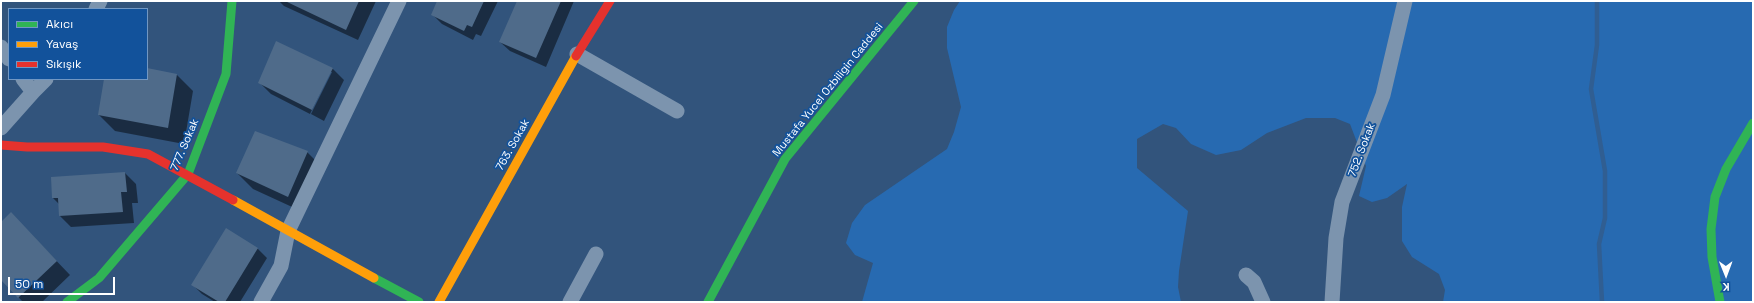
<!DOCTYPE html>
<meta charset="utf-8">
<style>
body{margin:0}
#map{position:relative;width:1754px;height:303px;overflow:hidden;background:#32547c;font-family:"Space Grotesk",sans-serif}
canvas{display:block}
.frame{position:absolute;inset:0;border:2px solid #fff;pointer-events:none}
.legend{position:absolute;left:8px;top:8px;width:140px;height:72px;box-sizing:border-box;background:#12529b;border:1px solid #7197c3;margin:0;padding:5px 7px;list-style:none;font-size:12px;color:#fff}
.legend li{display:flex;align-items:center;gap:8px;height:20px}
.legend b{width:20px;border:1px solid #7197c3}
.north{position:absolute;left:1706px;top:255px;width:40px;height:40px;-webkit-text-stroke:3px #12529b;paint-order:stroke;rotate:179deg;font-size:11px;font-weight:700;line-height:16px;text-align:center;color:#fff}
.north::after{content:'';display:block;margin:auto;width:14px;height:18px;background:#fff;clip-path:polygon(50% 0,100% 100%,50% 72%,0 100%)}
.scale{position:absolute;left:8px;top:277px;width:107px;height:18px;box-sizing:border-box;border:2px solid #fff;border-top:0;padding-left:5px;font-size:12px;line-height:14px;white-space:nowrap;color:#fff;-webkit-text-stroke:3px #12529b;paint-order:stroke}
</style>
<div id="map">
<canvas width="1754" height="303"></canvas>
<div class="frame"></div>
<ul class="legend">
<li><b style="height:5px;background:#30b455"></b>Akıcı</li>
<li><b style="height:5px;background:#ff9f0a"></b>Yavaş</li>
<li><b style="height:5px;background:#e5322d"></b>Sıkışık</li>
</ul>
<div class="north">K</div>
<div class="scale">50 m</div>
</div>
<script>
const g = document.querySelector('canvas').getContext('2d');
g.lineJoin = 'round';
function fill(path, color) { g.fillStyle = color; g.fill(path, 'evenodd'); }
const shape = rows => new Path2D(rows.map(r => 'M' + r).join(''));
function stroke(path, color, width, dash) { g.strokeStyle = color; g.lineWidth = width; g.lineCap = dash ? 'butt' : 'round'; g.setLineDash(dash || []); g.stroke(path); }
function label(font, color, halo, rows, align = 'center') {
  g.font = font + ' "Space Grotesk",sans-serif'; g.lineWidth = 3.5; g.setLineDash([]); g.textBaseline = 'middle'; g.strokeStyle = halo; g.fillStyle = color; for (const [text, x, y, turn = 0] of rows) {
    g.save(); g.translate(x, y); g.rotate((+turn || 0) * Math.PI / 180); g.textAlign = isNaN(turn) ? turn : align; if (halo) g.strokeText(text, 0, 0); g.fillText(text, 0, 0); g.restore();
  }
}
fill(shape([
 [960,1,1753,1,1753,302,1443,302,1445,290,1439,274,1412,257,1402,241,1402,207,1407,184,1387,198,1372,202,1359,196,1366,166,1350,124,1335,118,1306,118,1267,133,1241,150,1216,155,1191,144,1176,128,1163,124,1137,139,1137,168,1188,211,1179,271,1178,287,1181,302,862,302,873,263,855,255,846,243,852,223,865,205,947,149,954,132,961,107,947,48,947,27,954,10]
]), '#276ab1');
fill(shape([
 [279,1,376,1,358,40,284,6],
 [438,1,498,1,481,36,476,34,473,40,442,24,432,14],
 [518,1,574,1,546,67,510,51,500,42],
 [332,68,344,80,324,121,311,114,332,72,330,72,310,114,271,94,260,83],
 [147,69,177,75,193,91,184,144,115,131,99,115,105,79,147,79],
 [307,152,323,168,303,212,253,189,237,173],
 [125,173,136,184,138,203,132,203,134,223,71,227,60,216,59,204,53,198],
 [1,223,25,228,70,275,42,302,23,302,1,279],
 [226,230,258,249,267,258,240,302,215,302,202,294,193,285]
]), '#0007');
stroke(shape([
 [1597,1,1597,45,1591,89,1605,171,1605,218,1599,244,1602,302]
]), '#305e92', 4.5);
fill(shape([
 [285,1,359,1,346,30],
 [437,1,484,1,472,27,467,25,464,31,431,15],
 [517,1,561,1,536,58,499,42],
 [276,41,333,68,312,110,258,83],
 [147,68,177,74,168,128,98,115,104,79,147,79],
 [255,131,308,151,288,197,236,173],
 [125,172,127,192,121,192,123,212,59,216,58,198,52,198,51,177],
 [11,212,57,261,18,298,1,280,1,222],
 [226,228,258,248,225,302,219,302,191,285]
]), '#4f6b8a');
stroke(shape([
 [96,9,100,1],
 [1,47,9,59],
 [577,54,677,111],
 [23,79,33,92],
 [1,128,33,92,46,79],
 [1246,275,1254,282,1263,302],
 [261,302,281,266,288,231,399,1],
 [570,302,596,254],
 [1332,302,1336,238,1342,202,1383,95,1405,1]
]), '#7c94ae', 15);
stroke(shape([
 [374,278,419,302],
 [67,302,99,278,188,174,226,74,232,1],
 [708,302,785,159,914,1],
 [1720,302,1712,257,1711,229,1715,197,1726,169,1753,123]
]), '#30b455', 9);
stroke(shape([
 [233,200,374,278],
 [439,302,576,56]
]), '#ff9f0a', 9);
stroke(shape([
 [576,56,610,1],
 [1,145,27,147,103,147,148,154,233,200]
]), '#e5322d', 9);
label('11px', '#fff', '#12529b', [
 ["Mustafa Yucel Ozbiligin Caddesi",828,90,-51],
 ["777. Sokak",185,145,-67],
 ["763. Sokak",513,145,-61],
 ["752. Sokak",1362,150,-69]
]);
</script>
